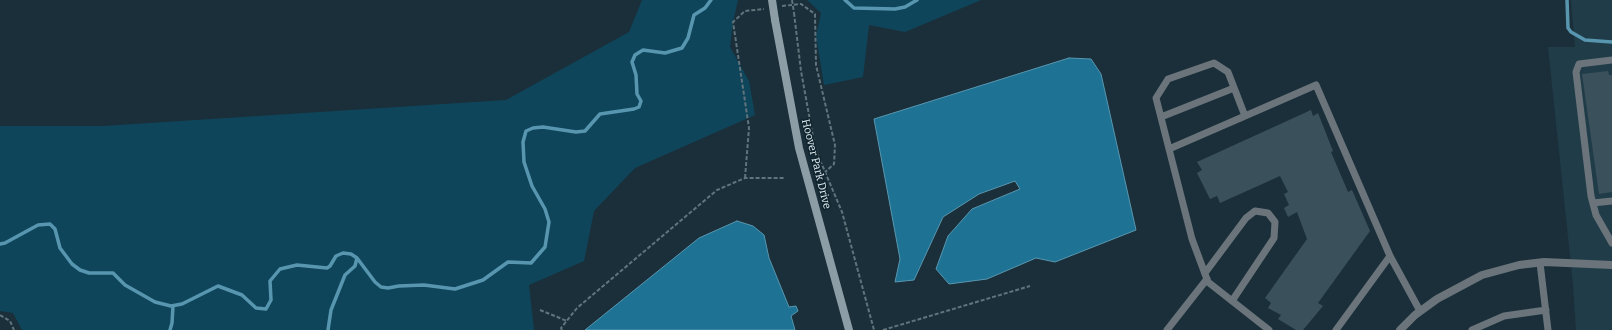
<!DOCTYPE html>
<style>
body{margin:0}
canvas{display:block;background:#1a2f39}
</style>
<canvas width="1612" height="330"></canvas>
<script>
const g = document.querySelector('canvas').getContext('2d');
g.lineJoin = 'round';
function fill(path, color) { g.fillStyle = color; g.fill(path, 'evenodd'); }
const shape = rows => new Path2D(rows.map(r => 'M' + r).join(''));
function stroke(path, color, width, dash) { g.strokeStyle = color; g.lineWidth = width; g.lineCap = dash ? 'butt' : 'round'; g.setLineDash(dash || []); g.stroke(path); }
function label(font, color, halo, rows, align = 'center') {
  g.font = font + ' Bitter,serif'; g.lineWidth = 3.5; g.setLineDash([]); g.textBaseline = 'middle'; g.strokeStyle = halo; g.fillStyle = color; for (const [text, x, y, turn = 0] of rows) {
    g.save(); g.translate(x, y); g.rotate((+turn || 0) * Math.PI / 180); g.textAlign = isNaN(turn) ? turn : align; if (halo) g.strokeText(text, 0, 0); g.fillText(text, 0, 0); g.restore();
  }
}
fill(shape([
 [1571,0,1612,0,1612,330,1576,330,1573,284,1548,47,1575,47]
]), '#1f3c48');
fill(shape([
 [642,0,738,0,733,22,730,47,749,81,755,115,635,168,594,211,584,261,529,285,534,330,22,330,13,313,0,311,0,126,103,126,506,100,629,32],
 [807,0,981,0,905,32,869,25,863,77,824,85,816,36,821,13]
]), '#0e455b');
const water = shape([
 [1069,58,1091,59,1101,74,1136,230,1055,262,1036,258,987,279,949,284,936,269,948,236,972,209,1020,189,1015,181,979,194,943,217,914,280,895,282,900,259,874,119,1069,58],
 [737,221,753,226,764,235,769,258,789,307,796,306,798,311,791,316,795,330,585,330,699,238,737,221]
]);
fill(water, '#1e7294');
stroke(water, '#5896b0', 1);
stroke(shape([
 [845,0,854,8,895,9,905,7,917,0],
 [1567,0,1568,28,1571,32,1585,40,1612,42],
 [0,244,5,243,38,225,50,224,55,229,60,248,72,264,80,270,89,273,113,273,125,285,155,302,171,306,182,304,218,286,242,295,256,308,266,309,271,300,270,281,280,269,297,265,327,268,330,266,336,256,343,253,351,254,357,258,375,282,381,287,388,288,399,286,424,285,455,289,483,280,508,262,531,263,545,247,549,222,545,209,532,186,524,162,523,142,526,131,533,128,543,127,576,132,585,131,600,114,634,109,639,107,641,101,637,94,636,75,632,62,635,55,643,50,665,53,682,48,688,38,694,15,705,8,711,0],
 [170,330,172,323,173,306],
 [328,330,331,310,345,275,355,266,357,258]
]), '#5896b0', 3.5);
fill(shape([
 [1608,71,1609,75,1612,75,1612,192,1599,194,1582,74],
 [1311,110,1313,116,1318,113,1333,151,1331,152,1348,192,1352,190,1370,231,1318,303,1323,306,1303,330,1296,330,1278,319,1281,315,1268,308,1271,303,1265,298,1307,239,1297,212,1288,217,1284,208,1289,205,1284,194,1288,192,1280,176,1220,203,1217,196,1210,199,1197,173,1202,170,1197,162]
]), '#3a505b');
stroke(shape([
 [782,6,801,4,815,14,816,65,835,145,834,164,825,172],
 [794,13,801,71,815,148,842,212,874,330],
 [745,178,749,128,733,22,745,11,764,9],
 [540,310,567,321],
 [0,315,10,321,14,330],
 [562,330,561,328,577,308,717,190,745,178,784,178],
 [883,330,1030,286]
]), '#61737c', 2, [4, 2]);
stroke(shape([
 [1612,60,1579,64,1576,72,1591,196,1596,215,1612,243],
 [1245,116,1316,85,1390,256],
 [1161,117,1234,88],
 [1169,149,1245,116,1228,72,1214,63,1168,79,1156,98,1192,239,1208,282,1269,330],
 [1593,203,1612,201],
 [1540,263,1548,330],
 [1205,273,1246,218,1255,211,1268,213,1275,222,1274,238,1232,301],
 [1167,330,1207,279],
 [1336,330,1390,256,1420,311],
 [1472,330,1504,316,1546,310]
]), '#6a747a', 7);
stroke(shape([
 [1400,330,1415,315,1437,299,1482,275,1519,265,1544,262,1612,265]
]), '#6a747a', 8);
stroke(shape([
 [775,20,799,148,849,330]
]), '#8d9da6', 8);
stroke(shape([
 [792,0,794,13]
]), '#61737c', 2, [4, 2]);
stroke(shape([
 [772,0,775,20]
]), '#8d9da6', 8);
label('11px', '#deebf2', '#11252f', [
 ["Hoover Park Drive",816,164,76]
]);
</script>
